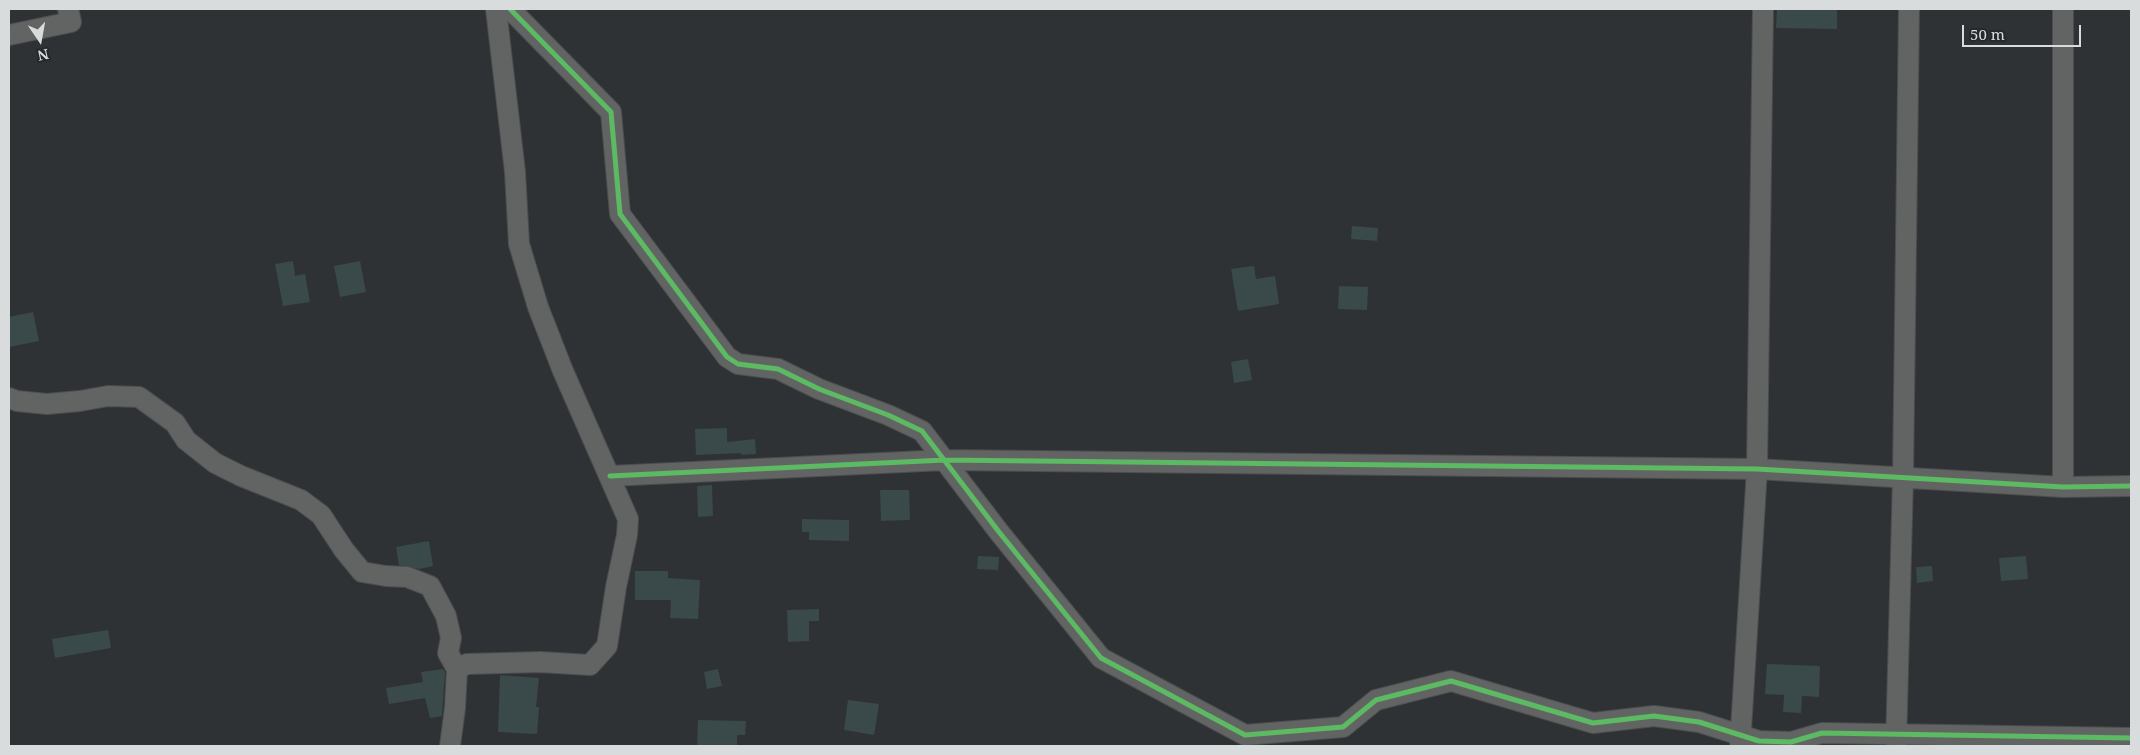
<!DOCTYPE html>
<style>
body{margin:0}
#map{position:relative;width:2140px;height:755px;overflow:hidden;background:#2f3234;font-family:"Noto Serif",serif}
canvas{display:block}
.frame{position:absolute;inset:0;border:10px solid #d9dcdd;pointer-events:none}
.north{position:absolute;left:15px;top:15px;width:50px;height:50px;-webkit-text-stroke:4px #25292b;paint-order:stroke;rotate:168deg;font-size:14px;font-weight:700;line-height:20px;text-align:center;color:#d9dcdd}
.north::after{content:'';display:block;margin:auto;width:18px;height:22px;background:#d9dcdd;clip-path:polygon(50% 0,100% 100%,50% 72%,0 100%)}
.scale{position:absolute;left:1962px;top:25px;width:119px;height:22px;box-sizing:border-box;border:2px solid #d9dcdd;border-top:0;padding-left:6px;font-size:15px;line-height:18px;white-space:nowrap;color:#d9dcdd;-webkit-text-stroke:4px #25292b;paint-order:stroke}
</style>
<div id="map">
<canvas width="2140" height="755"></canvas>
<div class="frame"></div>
<div class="north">N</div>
<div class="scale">50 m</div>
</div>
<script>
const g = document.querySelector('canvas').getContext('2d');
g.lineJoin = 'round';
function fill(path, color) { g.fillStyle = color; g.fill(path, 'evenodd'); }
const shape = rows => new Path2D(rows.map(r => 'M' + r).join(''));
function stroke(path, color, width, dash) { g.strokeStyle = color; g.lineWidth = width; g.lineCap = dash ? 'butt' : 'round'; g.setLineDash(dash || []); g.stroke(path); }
fill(shape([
 [1777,9,1837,9,1837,29,1776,28],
 [1352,226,1378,228,1377,241,1351,239],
 [293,261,295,276,305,274,310,302,283,306,275,264],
 [360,261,366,292,340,297,334,266],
 [1254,266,1256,279,1275,276,1279,304,1238,311,1231,269],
 [1339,286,1368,287,1367,310,1338,309],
 [33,312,39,341,9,347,9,317],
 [1248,359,1252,380,1234,383,1231,362],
 [727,428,727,442,755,439,756,454,741,455,741,453,696,455,695,429],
 [712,485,713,516,698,517,697,486],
 [880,490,909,490,910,520,881,521],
 [802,519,849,520,849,541,809,540,809,532,802,532],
 [429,541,433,566,419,569,399,565,396,547],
 [978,556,999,557,998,570,977,569],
 [2026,556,2028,579,2001,581,1999,558],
 [1932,566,1933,581,1917,583,1916,567],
 [635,571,668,571,668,578,700,580,698,619,670,618,671,600,635,600],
 [819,609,819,621,809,621,809,641,788,642,787,610],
 [108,630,111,648,55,658,52,639],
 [1767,664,1820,666,1819,697,1802,696,1801,713,1783,712,1784,695,1765,694],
 [443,669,445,672,442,716,430,718,425,698,389,704,386,688,423,682,421,672],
 [718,669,722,686,707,689,704,672],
 [500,675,539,678,536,707,539,707,537,734,498,732],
 [848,700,879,704,874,735,844,730],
 [698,720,746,721,745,735,737,735,737,746,697,746]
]), '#3a4949');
const minor = shape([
 [510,9,611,112,620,214,727,357,738,364,778,369,819,389,888,415,922,431,999,532,1101,658,1245,735,1343,727,1376,700,1451,681,1593,723,1654,716,1699,722,1759,741,1791,742,1822,733,2131,738],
 [2063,9,2063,487],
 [9,35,71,22,68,9],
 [9,398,17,401,47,404,80,401,108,396,139,397,175,423,186,440,215,463,241,476,301,500,321,515,344,550,362,572,386,576,407,577,430,586,446,616,451,638,448,653,457,669],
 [610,476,945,460,1757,469,2063,487,2131,486],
 [450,746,455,708,457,669,467,664,540,662,590,665,607,646,616,587,627,535,628,519,563,371,538,307,519,244,515,172,496,9],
 [1740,746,1757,469,1763,9],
 [1896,746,1903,477,1909,9]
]);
stroke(minor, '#4b4d4e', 22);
stroke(minor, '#626464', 20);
stroke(shape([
 [510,9,611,112,620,214,727,357,738,364,778,369,819,389,888,415,922,431,999,532,1101,658,1245,735,1343,727,1376,700,1451,681,1593,723,1654,716,1699,722,1759,741,1791,742,1822,733,2131,738],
 [610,476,945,460,1757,469,2063,487,2131,486]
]), '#5cba63', 5);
</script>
